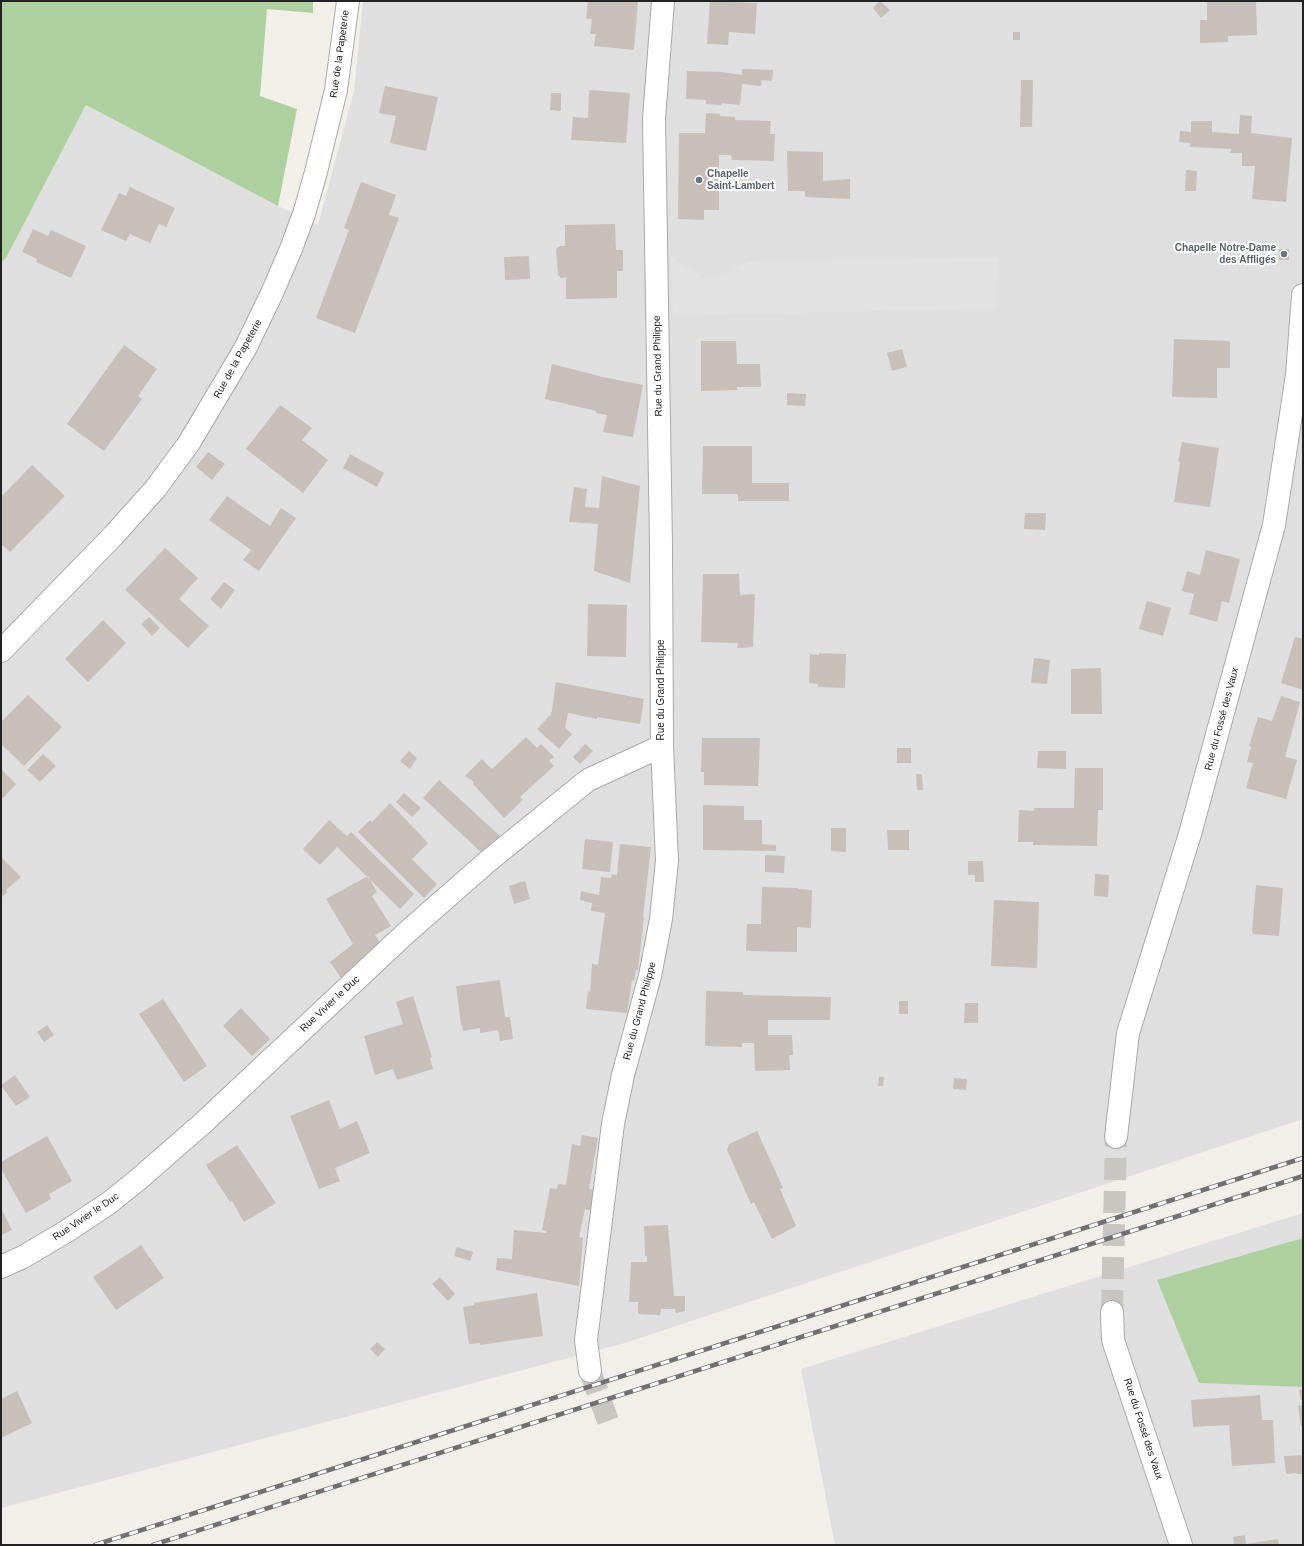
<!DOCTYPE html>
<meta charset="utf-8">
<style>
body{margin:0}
#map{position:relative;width:1304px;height:1546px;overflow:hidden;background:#f2efe9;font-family:Arial,sans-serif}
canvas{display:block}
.frame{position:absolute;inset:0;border:2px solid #222;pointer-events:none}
</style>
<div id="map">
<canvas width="1304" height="1546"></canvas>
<div class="frame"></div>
</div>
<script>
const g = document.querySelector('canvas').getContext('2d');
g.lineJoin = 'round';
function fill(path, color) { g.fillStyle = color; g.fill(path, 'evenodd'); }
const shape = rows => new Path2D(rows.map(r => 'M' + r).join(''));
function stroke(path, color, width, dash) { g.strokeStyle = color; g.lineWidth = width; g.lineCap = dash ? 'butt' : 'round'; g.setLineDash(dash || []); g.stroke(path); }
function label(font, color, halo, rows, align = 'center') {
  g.font = font + ' Arial,sans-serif'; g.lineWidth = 4; g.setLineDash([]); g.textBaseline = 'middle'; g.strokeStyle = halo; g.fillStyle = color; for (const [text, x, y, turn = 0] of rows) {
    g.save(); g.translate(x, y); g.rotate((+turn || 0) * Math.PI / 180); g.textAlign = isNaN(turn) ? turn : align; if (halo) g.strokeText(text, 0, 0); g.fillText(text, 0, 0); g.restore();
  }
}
fill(shape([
 [363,1,1303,1,1303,1119,625,1343,1,1508,1,263,6,258,86,105,278,206,318,225,354,91],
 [1303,1213,1303,1545,835,1545,801,1369]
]), '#e0dfdf');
fill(shape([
 [1,1,313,1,313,13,267,9,260,96,297,109,278,206,86,105,6,258,1,263],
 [1303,1238,1303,1387,1199,1383,1157,1280]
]), '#add19e');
fill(shape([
 [671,256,707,280,752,261,998,258,997,308,673,316]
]), '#e2e2e2');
fill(shape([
 [588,1,638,1,634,50,594,46,596,34,590,34,592,19,586,19],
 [710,1,757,3,755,34,729,32,728,45,707,44],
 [880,1,890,10,881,18,873,8],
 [1207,1,1256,1,1257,35,1228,36,1228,42,1200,43,1200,20,1207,20],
 [1013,32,1020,32,1020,40,1013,40],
 [742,69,773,70,772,81,762,80,761,86,742,84,740,105,721,103,721,105,706,104,706,100,686,99,687,71,722,72,742,75],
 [1021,80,1033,80,1032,127,1020,127],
 [385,86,438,97,426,151,390,143,396,116,379,113],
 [589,90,630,93,626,143,571,140,573,117,588,118],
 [551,93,561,93,561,111,550,110],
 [706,113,720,114,720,116,735,117,735,120,771,121,770,134,775,134,774,161,732,160,731,155,719,155,719,210,704,210,704,220,678,219,679,133,705,133],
 [1240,115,1252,116,1251,133,1292,138,1286,202,1252,199,1255,166,1242,166,1242,153,1230,153,1231,149,1190,147,1190,143,1179,142,1180,131,1191,132,1191,121,1212,121,1212,132,1239,134],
 [787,151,823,152,823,181,850,179,850,199,805,197,805,191,788,191],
 [1186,170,1197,171,1196,191,1185,191],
 [361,182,396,195,389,215,399,218,355,333,316,318,349,230,344,228],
 [130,187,175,208,166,227,159,224,150,243,130,234,126,241,101,230,119,193,126,196],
 [615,224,616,250,623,250,623,271,617,271,617,298,566,299,566,277,561,278,558,275,556,249,560,246,565,246,565,225],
 [33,229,48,236,51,230,86,246,71,278,36,262,37,259,22,252],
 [1279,249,1289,249,1289,260,1279,260],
 [529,256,530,279,505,280,504,257],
 [1174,339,1230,341,1230,368,1217,368,1217,398,1172,397],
 [701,341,736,341,737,364,760,364,761,387,737,387,737,390,701,391],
 [124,345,157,369,138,396,142,399,104,451,67,424],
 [902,349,907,367,892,371,887,353],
 [552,364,603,377,643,385,633,437,603,432,607,415,596,413,596,411,545,399],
 [787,393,806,394,805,406,787,405],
 [280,405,312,428,302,440,328,460,303,493,246,449],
 [1182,442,1219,448,1210,507,1174,502,1180,462,1178,461],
 [703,446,752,446,752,483,789,483,789,501,738,501,738,494,702,494],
 [208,452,225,464,212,480,196,467],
 [350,454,384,473,377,487,343,468],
 [32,465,65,496,10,552,1,544,1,497],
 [602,476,640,486,630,583,594,571,598,524,569,522,574,487,587,489,585,507,599,508],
 [227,496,270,526,281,508,296,518,259,571,243,560,251,550,209,520],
 [1025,513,1046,513,1045,530,1024,529],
 [165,548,198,578,179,599,209,626,188,648,125,590],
 [1206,550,1240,559,1229,603,1222,601,1217,622,1189,614,1194,594,1182,591,1187,571,1200,575],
 [703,574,739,574,740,595,755,594,753,647,737,648,738,643,701,642],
 [224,582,235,590,221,609,210,599],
 [1147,601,1171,608,1163,636,1139,629],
 [588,604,627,605,626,657,587,656],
 [149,617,160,628,152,636,141,624],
 [103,620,126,643,88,682,65,659],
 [1295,637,1303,639,1303,690,1281,683],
 [819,653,846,654,845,688,818,687,818,684,809,683,810,654,819,655],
 [1034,658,1050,660,1047,684,1031,683],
 [1101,668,1102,714,1071,714,1071,669],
 [556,682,644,699,640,724,597,717,597,719,568,713,565,728,572,734,559,749,537,729,550,715,551,716],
 [28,695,62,727,24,766,1,744,1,722],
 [1281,696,1300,702,1285,757,1297,760,1286,799,1246,788,1253,763,1247,762,1251,747,1249,746,1258,717,1272,721],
 [526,737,537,748,541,744,554,757,549,761,554,766,520,797,523,800,504,818,473,784,474,782,465,776,482,759,492,769],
 [702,738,760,738,758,786,704,785,704,772,701,772],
 [585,744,593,751,580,764,573,757],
 [897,748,911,748,911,763,897,763],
 [409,751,417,758,410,769,400,761],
 [1038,751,1066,751,1066,769,1037,768],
 [43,754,56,766,40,782,27,770],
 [1075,768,1103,768,1103,810,1098,810,1097,846,1033,845,1033,842,1018,842,1019,810,1034,811,1034,808,1074,808],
 [1,769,16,784,3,798,1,796],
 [916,774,922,774,923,790,917,790],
 [439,780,500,836,483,854,423,798],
 [404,793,421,808,412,817,396,802],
 [390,803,428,843,412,859,437,884,424,898,358,832,370,820,372,822],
 [703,805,744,806,744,820,762,820,762,844,776,845,776,851,703,850],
 [329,820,347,836,351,832,414,894,400,909,338,848,338,846,320,865,303,849],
 [831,828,846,828,846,852,831,851],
 [887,830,909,830,909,850,888,850],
 [585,839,613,842,610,872,582,869],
 [620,844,651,847,643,917,644,918,638,970,636,970,634,981,632,980,627,1013,586,1009,588,991,590,992,592,964,598,965,605,913,591,911,592,903,580,900,581,891,599,895,601,877,611,878,612,874,617,875],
 [765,855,785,856,784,873,765,872],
 [1,857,21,877,6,890,7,892,1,898],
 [968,861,983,861,984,882,975,882,975,875,968,875],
 [1095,874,1109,875,1108,897,1094,896],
 [368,876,377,892,372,896,391,926,375,935,381,944,341,978,330,962,353,944,326,899],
 [525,881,530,899,514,904,509,886],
 [1256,885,1283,888,1279,936,1253,934,1252,931],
 [762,887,798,888,798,889,812,890,811,928,797,927,797,952,746,951,747,924,761,924],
 [994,900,1039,902,1037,968,991,966],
 [500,980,505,1017,510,1017,513,1039,500,1041,498,1030,480,1033,480,1028,463,1031,462,1025,461,1025,456,986],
 [706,991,743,992,743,995,831,997,830,1020,768,1020,768,1035,792,1035,793,1055,789,1055,790,1070,755,1071,754,1043,742,1043,742,1047,705,1046],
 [413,996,432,1057,430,1058,433,1069,397,1080,393,1069,375,1075,364,1036,403,1024,396,1002],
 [163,999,207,1066,184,1082,139,1014],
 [899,1001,908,1001,908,1014,899,1014],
 [965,1003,978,1003,978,1023,964,1023],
 [241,1008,270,1039,252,1056,223,1026],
 [47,1025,54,1035,44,1042,37,1032],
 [15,1075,30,1097,16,1106,1,1085],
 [879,1077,884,1077,883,1086,878,1086],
 [954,1078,967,1079,966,1090,953,1089],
 [329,1100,340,1129,357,1121,370,1153,335,1168,340,1181,319,1189,290,1116],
 [757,1131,783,1188,780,1189,796,1226,772,1239,754,1202,751,1204,727,1150,729,1144],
 [582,1135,598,1138,589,1189,596,1190,592,1211,585,1209,579,1237,583,1238,579,1286,496,1270,497,1258,512,1259,514,1230,546,1233,547,1231,542,1230,550,1188,557,1189,558,1184,566,1185,572,1144,580,1146],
 [47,1136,72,1181,49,1194,51,1199,26,1213,1,1169,1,1162],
 [237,1145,276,1203,244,1222,232,1201,230,1202,206,1165],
 [1,1208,12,1230,1,1235],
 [668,1225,674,1296,685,1296,685,1311,676,1313,675,1309,661,1309,660,1315,638,1314,638,1302,629,1302,631,1262,647,1262,647,1256,645,1256,644,1226],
 [141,1245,164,1278,116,1310,93,1277],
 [457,1247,473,1252,470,1261,454,1256],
 [440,1277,455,1294,448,1301,432,1284],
 [537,1293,543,1336,480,1345,480,1343,469,1344,463,1307,474,1305,474,1303],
 [377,1342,385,1349,378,1357,370,1349],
 [1303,1389,1303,1400,1301,1400,1299,1390],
 [17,1391,32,1423,1,1438,1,1399],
 [1260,1395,1262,1420,1273,1420,1275,1463,1232,1466,1229,1425,1193,1427,1191,1400],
 [1303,1405,1303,1426,1301,1426,1298,1406],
 [1303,1455,1303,1474,1297,1474,1297,1473,1286,1474,1284,1456],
 [1245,1535,1246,1544,1278,1539,1279,1545,1234,1545,1233,1537]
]), '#c7bfb8');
stroke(shape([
 [1112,1312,1116,1137],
 [590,1371,608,1421]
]), '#c8c6c1', 22, [22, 11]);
const minor = shape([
 [1116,1137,1128,1033,1190,834,1274,525,1297,375,1303,295],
 [1,1267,23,1257,67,1231,109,1203,140,1178,203,1123,406,933,487,862,588,780,662,746],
 [1112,1312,1113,1340,1181,1545],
 [590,1371,586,1340,613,1124,623,1075,650,976,661,919,667,861,662,746,661,546,654,119,663,1]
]);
const tertiary = shape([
 [1,651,113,536,156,488,189,443,246,347,272,293,291,249,304,214,316,172,336,90,348,1]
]);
stroke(minor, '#a9a9a9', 24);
stroke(tertiary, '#a9a9a9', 24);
stroke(minor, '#fff', 22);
stroke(tertiary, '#fff', 22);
const rail = shape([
 [95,1545,1303,1158],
 [153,1545,1303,1176]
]);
stroke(rail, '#707070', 4.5);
stroke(rail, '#fff', 3, [9]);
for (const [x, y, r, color] of [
 [699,180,4,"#6b7280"],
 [1284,254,4,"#6b7280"]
]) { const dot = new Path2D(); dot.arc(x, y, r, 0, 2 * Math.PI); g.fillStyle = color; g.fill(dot); stroke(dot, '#fff', 1.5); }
label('10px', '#222', '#fff', [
 ["Rue de la Papeterie",340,54,-82],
 ["Rue de la Papeterie",238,359,-61],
 ["Rue du Grand Philippe",658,366,-91],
 ["Rue du Grand Philippe",661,690,-90],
 ["Rue du Fossé des Vaux",1222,719,-75],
 ["Rue Vivier le Duc",330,1004,-43],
 ["Rue du Grand Philippe",640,1011,-75],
 ["Rue Vivier le Duc",86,1217,-34],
 ["Rue du Fossé des Vaux",1143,1429,72]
]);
label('bold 10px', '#5b616d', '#fff', [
 ["Chapelle",707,174],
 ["Saint-Lambert",707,186],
 ["Chapelle Notre-Dame",1276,248,"right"],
 ["des Affligés",1276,260,"right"]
], 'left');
</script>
